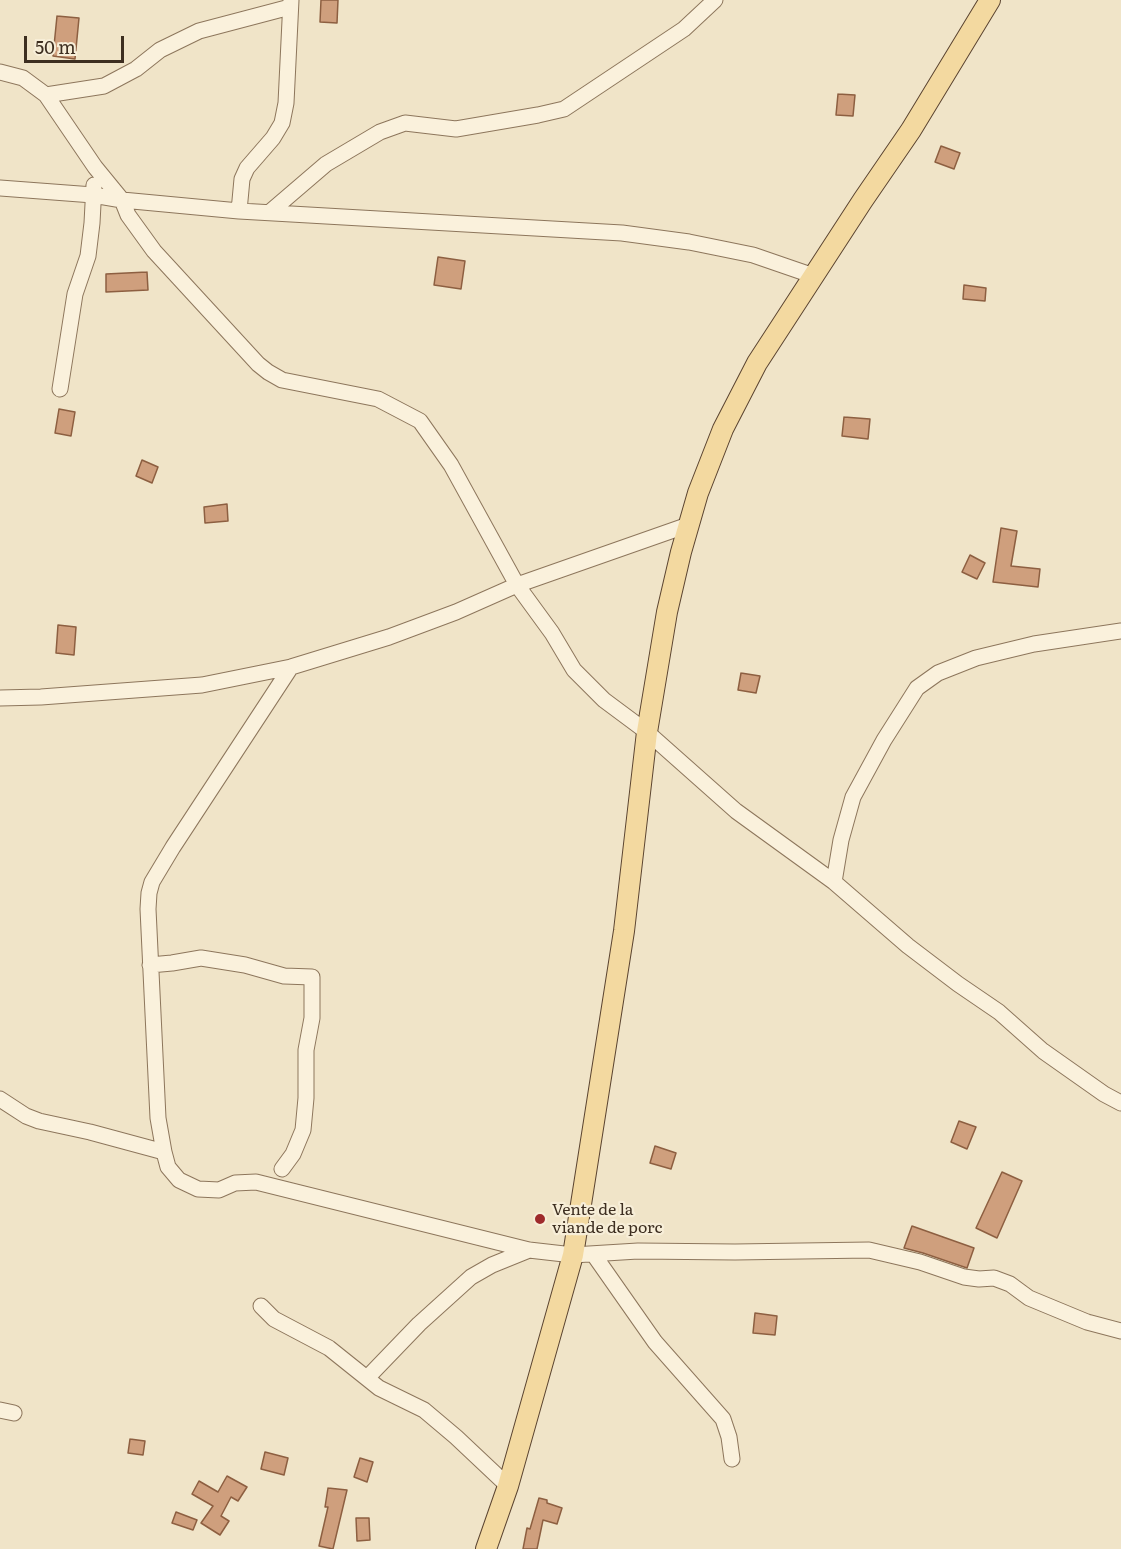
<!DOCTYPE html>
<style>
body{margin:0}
#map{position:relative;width:1121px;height:1549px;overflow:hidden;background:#f0e4c8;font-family:Literata,serif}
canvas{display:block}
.scale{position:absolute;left:24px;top:36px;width:100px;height:27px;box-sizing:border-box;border:3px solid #3d2e20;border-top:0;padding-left:8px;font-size:18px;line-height:21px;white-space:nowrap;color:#3d2e20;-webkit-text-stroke:4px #f7eed8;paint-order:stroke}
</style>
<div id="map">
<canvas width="1121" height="1549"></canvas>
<div class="scale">50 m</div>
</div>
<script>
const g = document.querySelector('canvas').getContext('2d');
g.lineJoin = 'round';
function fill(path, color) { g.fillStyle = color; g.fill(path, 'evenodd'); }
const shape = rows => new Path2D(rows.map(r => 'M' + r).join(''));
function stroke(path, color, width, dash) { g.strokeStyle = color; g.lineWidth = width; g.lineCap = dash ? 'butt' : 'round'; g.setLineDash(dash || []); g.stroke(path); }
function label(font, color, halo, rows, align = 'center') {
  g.font = font + ' Literata,serif'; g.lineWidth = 4.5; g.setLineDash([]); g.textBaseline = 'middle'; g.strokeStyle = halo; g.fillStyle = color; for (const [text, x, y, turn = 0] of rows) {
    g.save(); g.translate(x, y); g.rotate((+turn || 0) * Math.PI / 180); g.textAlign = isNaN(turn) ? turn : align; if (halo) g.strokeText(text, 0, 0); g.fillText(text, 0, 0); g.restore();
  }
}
const building = shape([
 [321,0,338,0,337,23,320,22,321,0],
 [57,16,79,18,75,59,53,56,57,16],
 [838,94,855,95,853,116,836,115,838,94],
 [941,146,960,153,954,169,935,162,941,146],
 [438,257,465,261,461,289,434,285,438,257],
 [147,272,148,290,106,292,106,274,147,272],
 [964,285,986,288,985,301,963,299,964,285],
 [59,409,75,412,71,436,55,433,59,409],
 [844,417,870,419,868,439,842,436,844,417],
 [142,460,158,467,152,483,136,476,142,460],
 [227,504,228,521,205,523,204,507,227,504],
 [1001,528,1017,531,1011,566,1040,569,1038,587,993,582,1001,528],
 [970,555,985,563,977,579,962,572,970,555],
 [58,625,76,627,74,655,56,653,58,625],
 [741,673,760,676,756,693,738,690,741,673],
 [959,1121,976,1127,967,1149,951,1142,959,1121],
 [655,1146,676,1153,671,1169,650,1163,655,1146],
 [1002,1172,1022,1181,997,1238,976,1228,1002,1172],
 [912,1226,974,1248,967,1268,923,1253,904,1248,912,1226],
 [755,1313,777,1316,775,1335,753,1333,755,1313],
 [130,1439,145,1441,143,1455,128,1453,130,1439],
 [265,1452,288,1458,284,1475,261,1469,265,1452],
 [360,1458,373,1462,367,1482,354,1477,360,1458],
 [227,1476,247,1487,238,1501,231,1497,221,1516,229,1521,220,1535,201,1523,213,1506,192,1494,199,1481,218,1492,227,1476],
 [328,1488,347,1490,333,1549,319,1546,328,1507,325,1507,328,1488],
 [539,1498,547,1500,547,1503,562,1508,557,1524,543,1520,537,1549,523,1549,527,1528,530,1529,539,1498],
 [176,1512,197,1520,193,1530,172,1523,176,1512],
 [356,1518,369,1518,370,1540,357,1541,356,1518]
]);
fill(building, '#cf9f7d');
stroke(building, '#8d5f41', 1.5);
const minor = shape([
 [0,72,23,78,46,95,95,167,122,200,128,215,154,251,258,364,268,372,282,380,378,399,420,421,451,465,517,585,552,633,574,670,604,700,647,732,736,811,834,882,908,946,958,984,999,1012,1043,1051,1104,1094,1121,1103],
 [46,95,104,86,136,69,160,50,199,31,290,7],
 [0,188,93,195,122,200,239,211,622,233,689,242,753,255,814,276],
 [239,211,242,179,247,168,273,138,282,123,286,103,291,0],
 [270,212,326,164,380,132,405,123,456,129,538,115,564,109,684,29,715,0],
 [60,389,75,294,88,256,92,223,94,185],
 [291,667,173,847,152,882,149,893,148,909,158,1118,164,1152,168,1167,179,1180,198,1189,219,1190,235,1183,256,1182,529,1250,573,1255,638,1251,735,1252,869,1250,920,1262,964,1277,979,1279,994,1278,1010,1284,1029,1298,1087,1322,1121,1331],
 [0,698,41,697,202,685,291,667,389,637,456,612,517,585,688,525],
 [834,882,841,840,853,797,884,740,917,688,938,673,976,658,1034,644,1121,631],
 [150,965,172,963,201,958,245,965,284,976,312,977,312,1018,306,1050,306,1098,303,1130,293,1154,282,1169],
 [0,1099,26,1116,39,1121,90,1132,164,1152],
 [594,1255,655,1342,723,1419,729,1437,732,1459],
 [261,1306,274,1319,329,1348,379,1388,424,1410,456,1437,508,1486],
 [367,1378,419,1324,471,1277,492,1265,529,1250],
 [0,1410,14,1413]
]);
const major = shape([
 [486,1549,508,1486,573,1255,624,931,647,732,667,612,681,552,698,493,723,429,757,363,863,200,911,130,990,0]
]);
stroke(minor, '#8d765c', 17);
stroke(major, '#5b4430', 22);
stroke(minor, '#faf1dc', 15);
stroke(major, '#f3d9a0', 20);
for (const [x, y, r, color] of [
 [540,1219,6,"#9e2a2b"]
]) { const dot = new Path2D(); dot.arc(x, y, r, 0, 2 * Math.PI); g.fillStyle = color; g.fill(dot); stroke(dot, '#f7eed8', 2); }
label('16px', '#3d2e20', '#f7eed8', [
 ["Vente de la",552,1210],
 ["viande de porc",552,1228]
], 'left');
</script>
